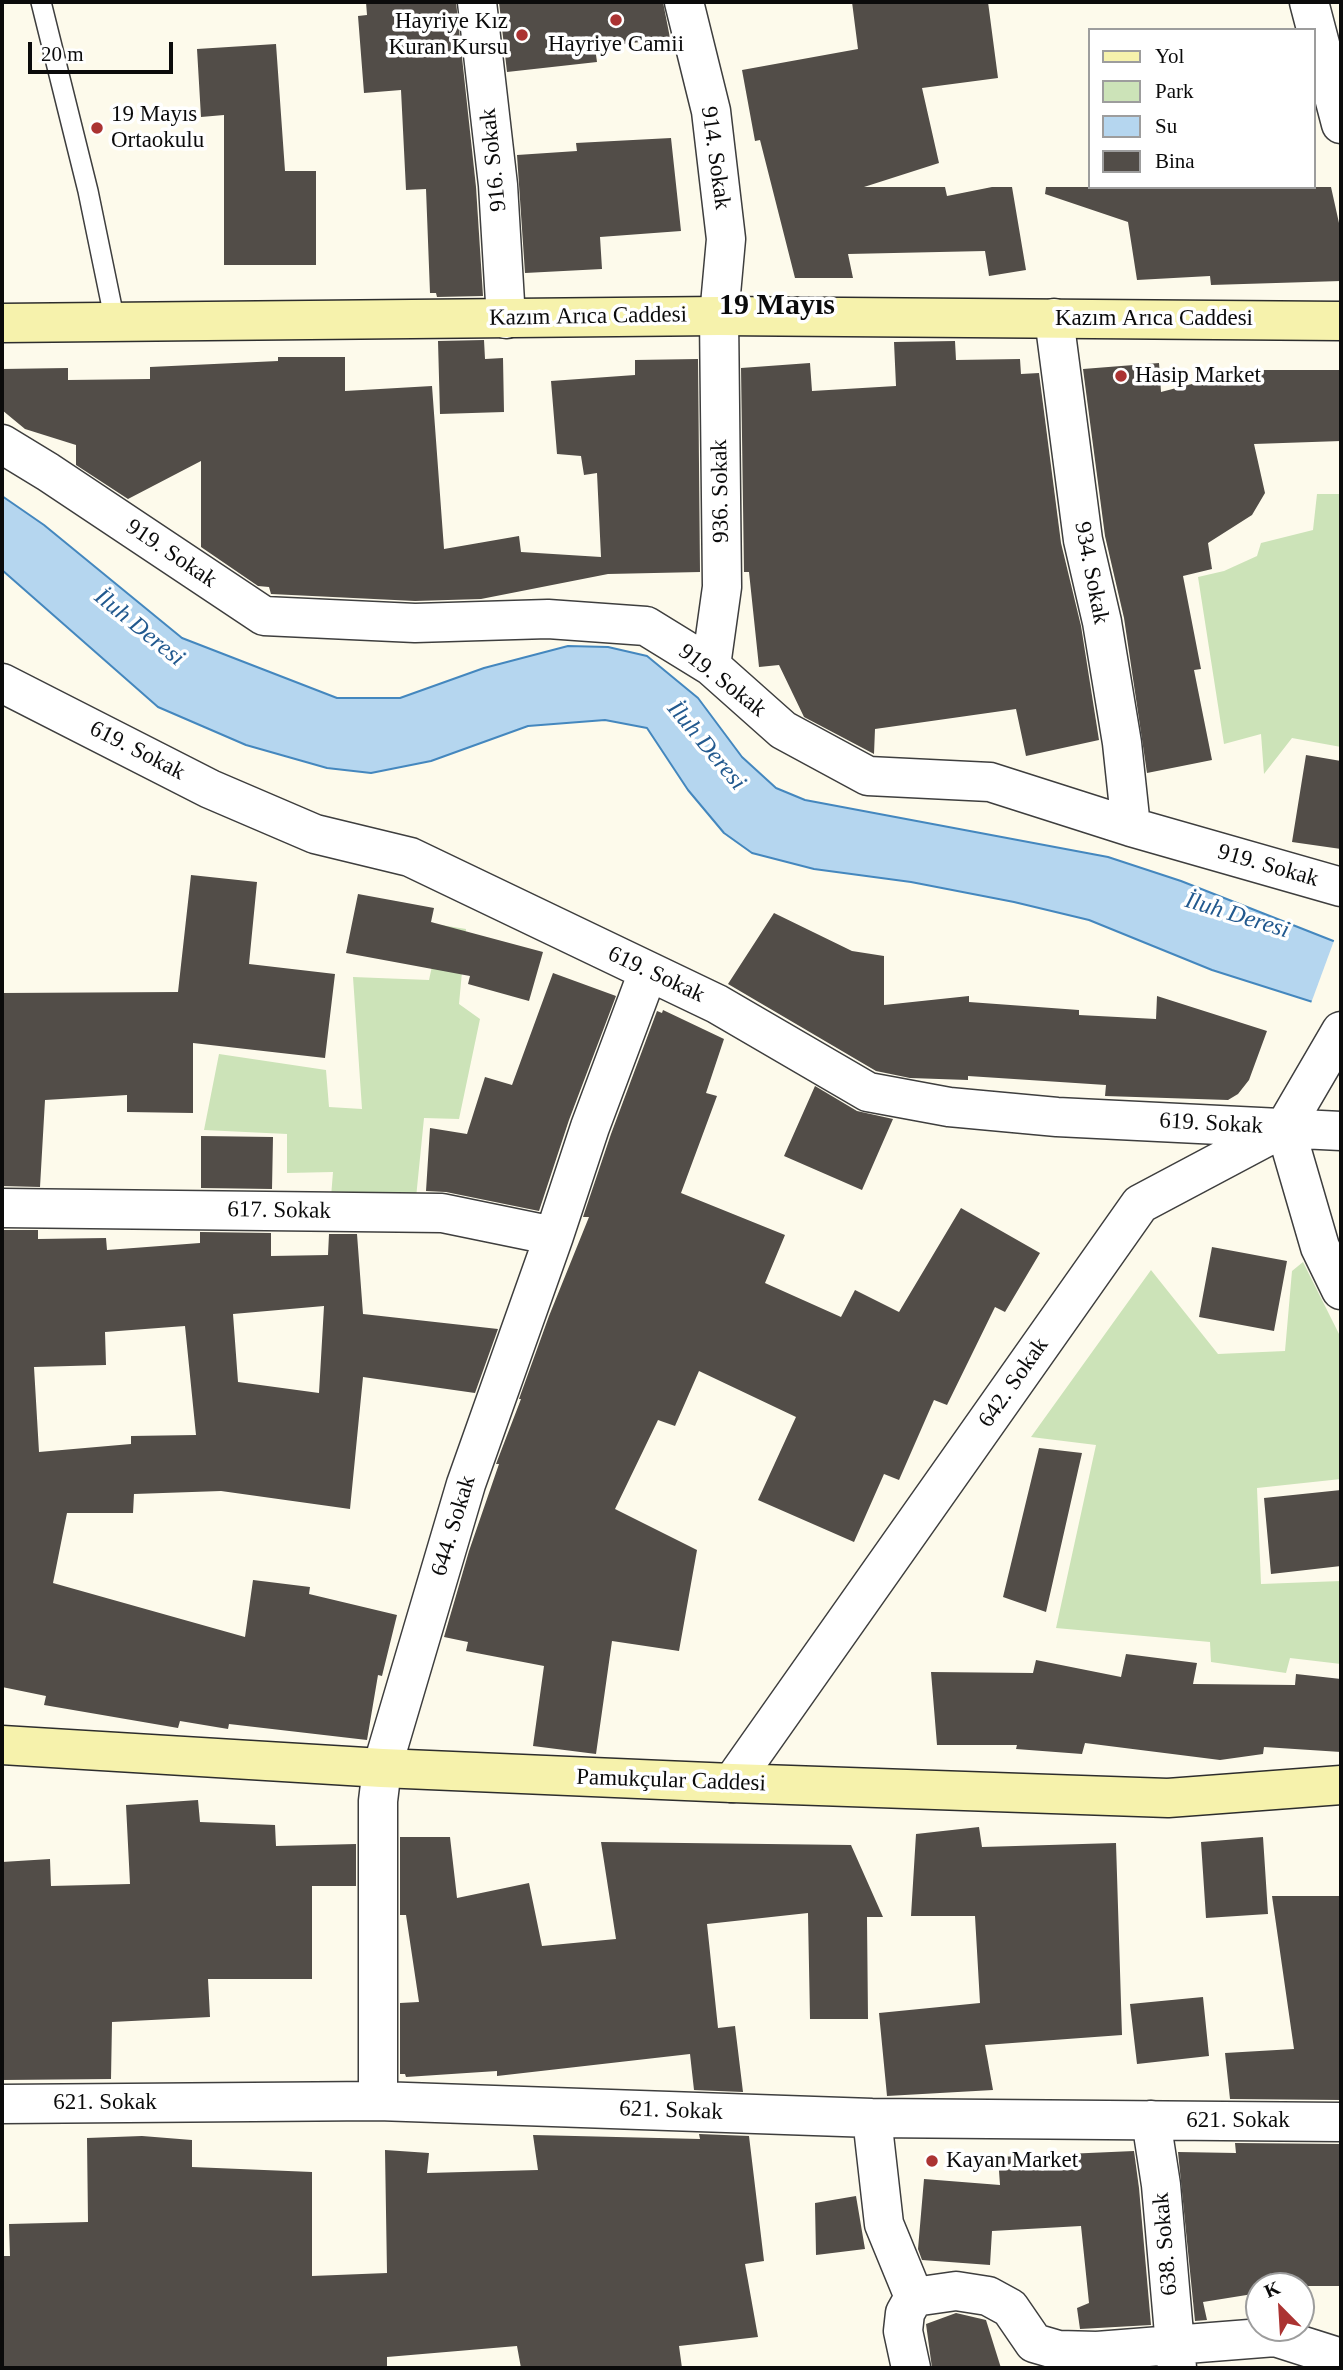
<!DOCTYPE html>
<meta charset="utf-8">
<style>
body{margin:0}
#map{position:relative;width:1343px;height:2370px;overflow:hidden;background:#fdfaeb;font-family:"Times New Roman",serif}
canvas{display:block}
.frame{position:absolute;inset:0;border:4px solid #0b0b0b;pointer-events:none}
.legend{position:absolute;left:1088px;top:28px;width:228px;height:161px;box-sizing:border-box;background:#fff;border:2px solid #9d9d9d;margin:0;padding:9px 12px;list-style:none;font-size:21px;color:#0b0b0b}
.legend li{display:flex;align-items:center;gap:14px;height:35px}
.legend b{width:35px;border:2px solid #9d9d9d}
.north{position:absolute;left:1245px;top:2272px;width:70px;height:70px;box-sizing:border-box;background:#fff;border:2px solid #9d9d9d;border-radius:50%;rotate:336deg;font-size:19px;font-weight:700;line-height:28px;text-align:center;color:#0b0b0b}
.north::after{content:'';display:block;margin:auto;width:24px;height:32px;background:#ab3332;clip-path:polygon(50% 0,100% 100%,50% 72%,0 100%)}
.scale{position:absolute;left:28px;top:42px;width:145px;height:32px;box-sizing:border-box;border:4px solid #0b0b0b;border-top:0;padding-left:9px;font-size:21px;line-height:24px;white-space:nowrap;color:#0b0b0b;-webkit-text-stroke:5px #fff;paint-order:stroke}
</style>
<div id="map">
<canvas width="1343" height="2370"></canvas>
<div class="frame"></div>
<ul class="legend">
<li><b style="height:9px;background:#f6f2ac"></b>Yol</li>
<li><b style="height:19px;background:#cce3b8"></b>Park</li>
<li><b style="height:19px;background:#b5d6ef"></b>Su</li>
<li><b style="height:19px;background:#524d48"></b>Bina</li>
</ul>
<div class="north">K</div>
<div class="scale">20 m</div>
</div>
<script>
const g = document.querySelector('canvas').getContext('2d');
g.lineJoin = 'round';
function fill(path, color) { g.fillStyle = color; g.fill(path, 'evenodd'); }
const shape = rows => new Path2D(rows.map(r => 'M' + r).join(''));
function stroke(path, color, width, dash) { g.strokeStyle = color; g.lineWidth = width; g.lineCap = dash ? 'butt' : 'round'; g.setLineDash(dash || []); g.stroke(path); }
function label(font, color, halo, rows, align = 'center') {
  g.font = font + ' "Times New Roman",serif'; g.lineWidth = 7; g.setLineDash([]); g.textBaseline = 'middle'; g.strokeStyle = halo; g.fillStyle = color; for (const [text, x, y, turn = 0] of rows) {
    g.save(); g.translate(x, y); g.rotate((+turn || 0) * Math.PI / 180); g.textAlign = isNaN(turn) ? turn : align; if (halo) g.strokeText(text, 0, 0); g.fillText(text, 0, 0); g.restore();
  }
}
fill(shape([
 [1317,494,1341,494,1341,747,1292,738,1264,774,1261,734,1224,744,1198,577,1224,571,1257,556,1261,543,1313,530],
 [441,925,466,929,459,1004,480,1019,459,1119,424,1118,416,1198,331,1197,333,1172,287,1173,287,1134,204,1130,219,1054,326,1070,329,1107,362,1109,353,977,429,980],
 [1303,1262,1341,1338,1341,1479,1257,1488,1261,1584,1341,1581,1341,1664,1290,1658,1286,1673,1211,1662,1210,1642,1056,1628,1096,1445,1031,1437,1151,1270,1218,1354,1285,1351,1292,1271]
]), '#cce3b8');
const water = shape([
 [2,496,44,525,182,638,337,698,400,698,484,668,568,646,608,647,647,656,698,698,742,757,776,788,805,800,1108,857,1181,881,1341,944,1341,1011,1212,970,1089,920,1014,902,911,882,814,869,752,853,724,833,688,790,647,728,605,720,528,726,431,761,371,773,327,768,246,745,158,707,2,570,2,496]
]);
fill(water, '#b5d6ef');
stroke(water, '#4487be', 2);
fill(shape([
 [1335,938,1341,940,1341,1015,1310,1006]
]), '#fdfaeb');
fill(shape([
 [366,2,456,2,476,187,483,296,437,297,436,293,430,293,426,189,406,190,401,90,364,93,358,16,367,15],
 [499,2,663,2,670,38,595,48,597,62,507,72],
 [852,2,988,2,998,78,922,88,939,163,864,187,945,187,947,196,992,187,1012,187,1026,270,989,276,985,251,848,254,853,278,795,278,760,140,755,141,742,70,858,49],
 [276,44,285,171,316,171,316,265,224,265,224,115,201,117,197,49],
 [671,138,681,231,600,237,602,269,525,273,517,155,577,151,576,143],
 [1046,187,1331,187,1341,232,1341,281,1211,285,1210,276,1137,280,1128,222,1045,194],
 [484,340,485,359,503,358,504,412,440,414,438,341],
 [955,341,956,360,1020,359,1021,374,1039,373,1061,543,1081,626,1099,740,1026,756,1016,709,875,729,874,754,804,717,779,665,759,667,749,572,744,572,741,368,810,363,812,391,896,386,894,342],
 [278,357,345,357,345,391,432,386,444,549,519,536,521,552,601,557,597,473,584,475,581,456,557,454,551,381,635,375,635,360,698,359,700,572,608,574,481,599,415,601,271,594,269,587,258,586,201,547,201,461,128,499,76,465,76,445,25,429,2,410,2,369,68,368,68,380,150,379,150,367,278,361],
 [1159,363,1161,392,1246,370,1341,370,1341,441,1254,444,1265,493,1252,515,1208,543,1212,569,1183,576,1201,669,1194,670,1212,760,1147,773,1124,618,1105,536,1083,369],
 [1306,755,1341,761,1341,849,1292,842],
 [191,875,257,882,249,964,335,974,325,1058,193,1043,193,1113,127,1112,127,1095,45,1100,40,1187,2,1186,2,993,178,992],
 [358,894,434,908,431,922,543,952,529,1001,468,984,470,976,346,953],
 [774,913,852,951,884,956,884,1005,969,996,969,1002,1079,1010,1079,1015,1156,1019,1157,996,1267,1031,1249,1080,1238,1094,1228,1100,1105,1096,1106,1085,968,1076,968,1080,910,1078,876,1071,728,984],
 [553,973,616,996,569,1120,539,1211,446,1192,426,1191,430,1128,467,1134,485,1077,512,1085],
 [663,1010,724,1039,706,1093,717,1096,681,1193,785,1235,765,1283,841,1317,855,1290,899,1312,961,1208,1040,1253,1005,1312,995,1307,947,1405,934,1400,899,1480,884,1474,854,1542,758,1500,796,1417,699,1371,675,1426,658,1420,615,1509,697,1550,679,1651,612,1641,596,1754,533,1746,544,1666,466,1651,468,1642,444,1637,469,1551,499,1464,496,1464,521,1399,519,1399,549,1316,589,1217,583,1217,611,1134,657,1011,662,1013],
 [815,1086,857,1111,893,1119,862,1190,784,1156],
 [201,1136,273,1137,272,1189,201,1188],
 [2,1230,38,1230,38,1239,106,1238,107,1250,200,1243,200,1232,271,1233,271,1256,328,1255,329,1234,357,1234,363,1314,498,1329,475,1393,363,1377,350,1509,221,1491,134,1494,133,1513,67,1513,53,1583,245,1637,253,1580,310,1587,309,1594,397,1615,382,1676,378,1675,367,1740,229,1724,228,1729,180,1721,178,1728,44,1705,46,1696,2,1687],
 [324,1306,319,1393,238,1382,233,1314],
 [185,1326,196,1435,131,1436,131,1444,39,1452,34,1367,106,1365,105,1332],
 [1212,1247,1287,1261,1274,1331,1199,1317],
 [1039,1448,1082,1453,1046,1612,1003,1597],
 [1341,1490,1341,1566,1271,1574,1264,1498],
 [1126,1654,1197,1663,1193,1684,1295,1685,1296,1674,1341,1679,1341,1752,1264,1747,1263,1754,1220,1760,1085,1743,1082,1754,1016,1749,1017,1745,937,1745,931,1672,1033,1673,1036,1660,1121,1677],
 [198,1800,200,1822,275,1825,276,1846,356,1844,356,1886,312,1886,312,1979,208,1979,210,2017,112,2022,111,2079,2,2080,2,1862,50,1859,51,1886,130,1884,126,1805],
 [979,1827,982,1847,1116,1843,1122,2035,985,2045,993,2090,887,2096,879,2013,980,2003,975,1916,911,1916,916,1834],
 [400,1837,450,1837,457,1898,529,1883,542,1946,616,1939,601,1842,851,1845,883,1917,867,1917,868,2019,810,2019,808,1913,707,1924,718,2028,735,2026,743,2092,694,2090,690,2054,497,2076,497,2071,406,2077,405,2074,400,2074,400,2003,419,2002,406,1915,400,1915],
 [1263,1837,1268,1914,1206,1918,1201,1842],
 [1272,1896,1341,1896,1341,2100,1230,2099,1225,2053,1294,2049],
 [1203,1997,1209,2056,1137,2064,1130,2004],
 [699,2134,749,2136,764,2261,745,2264,758,2337,679,2346,682,2368,521,2368,517,2346,387,2357,387,2367,2,2368,2,2256,10,2256,9,2224,88,2222,87,2138,142,2136,192,2140,192,2167,312,2172,312,2276,387,2273,385,2150,429,2153,427,2173,538,2170,533,2135,700,2139],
 [1235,2143,1339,2144,1341,2286,1259,2286,1259,2293,1203,2302,1207,2320,1195,2321,1178,2152,1236,2153],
 [1134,2151,1139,2188,1151,2325,1080,2329,1077,2308,1089,2303,1081,2226,992,2231,990,2265,922,2260,918,2249,924,2179,1000,2185,998,2157],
 [856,2196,865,2249,816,2255,815,2203],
 [956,2313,986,2320,1001,2368,932,2368,926,2324]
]), '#524d48');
const lane = shape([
 [41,2,88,191,115,322]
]);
const street = shape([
 [477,2,498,185,506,319],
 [684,2,711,111,726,239,719,316,722,587,711,666],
 [1309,2,1341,124],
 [1054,318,1083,540,1102,622,1122,743,1131,827],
 [2,444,48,472,264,616,415,623,548,619,646,626,711,666,783,730,868,776,990,782,1131,827,1341,887],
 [2,683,210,789,315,834,410,857,717,1004,868,1092,949,1107,1057,1117,1341,1131],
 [1285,1127,1320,1247,1341,1290],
 [2,1208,442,1213,554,1236],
 [732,1783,1140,1204,1285,1127,1341,1031],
 [378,2101,378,1801,382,1768,466,1484,554,1236,590,1127,648,972],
 [2,2104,378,2101,872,2118,1341,2122],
 [872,2118,884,2224,914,2297,956,2291,988,2296,1010,2308,1034,2343,1058,2350,1097,2351,1275,2337,1341,2358],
 [1151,2120,1161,2185,1177,2368],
 [911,2368,903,2331,905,2313,914,2297]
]);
const secondary = shape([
 [2,323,719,316,1341,321],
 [2,1745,382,1768,732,1783,1168,1798,1341,1785]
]);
stroke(lane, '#3e3e3e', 22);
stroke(street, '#3e3e3e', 41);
stroke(secondary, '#2d2d2d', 41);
stroke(lane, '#fff', 19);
stroke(street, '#fff', 38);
stroke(secondary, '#f6f2ac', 38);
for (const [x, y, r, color] of [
 [616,20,7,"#ab3332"],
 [522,35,7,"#ab3332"],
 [97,128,7,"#ab3332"],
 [1121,376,7,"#ab3332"],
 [932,2161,7,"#ab3332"]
]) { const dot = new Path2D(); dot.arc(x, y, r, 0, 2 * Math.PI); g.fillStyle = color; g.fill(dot); stroke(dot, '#fff', 2.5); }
label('23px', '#0b0b0b', '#fff', [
 ["Hayriye Kız",508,22,"right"],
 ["Kuran Kursu",508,48,"right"],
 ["Hayriye Camii",616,45,"center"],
 ["19 Mayıs",111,115],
 ["Ortaokulu",111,141],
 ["Hasip Market",1135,376],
 ["Kayan Market",946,2161]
], 'left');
label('23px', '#0b0b0b', '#fff', [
 ["914. Sokak",715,158,82],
 ["916. Sokak",494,160,-96],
 ["Kazım Arıca Caddesi",588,317,-1],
 ["Kazım Arıca Caddesi",1154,319],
 ["936. Sokak",721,491,-91],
 ["919. Sokak",171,554,34],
 ["934. Sokak",1091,573,79],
 ["919. Sokak",722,681,38],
 ["619. Sokak",137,751,27],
 ["919. Sokak",1268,866,16],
 ["619. Sokak",656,975,25],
 ["619. Sokak",1211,1124,3],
 ["617. Sokak",279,1211,1],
 ["642. Sokak",1014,1383,-55],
 ["644. Sokak",454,1526,-73],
 ["Pamukçular Caddesi",671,1781,2],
 ["621. Sokak",105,2103],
 ["621. Sokak",671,2111,2],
 ["621. Sokak",1238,2121],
 ["638. Sokak",1166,2244,-95]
]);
label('italic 24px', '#22598e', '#fff', [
 ["İluh Deresi",139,628,39],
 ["İluh Deresi",706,746,50],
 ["İluh Deresi",1237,916,17]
]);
label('bold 30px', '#0b0b0b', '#fff', [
 ["19 Mayıs",777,306]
]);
</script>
